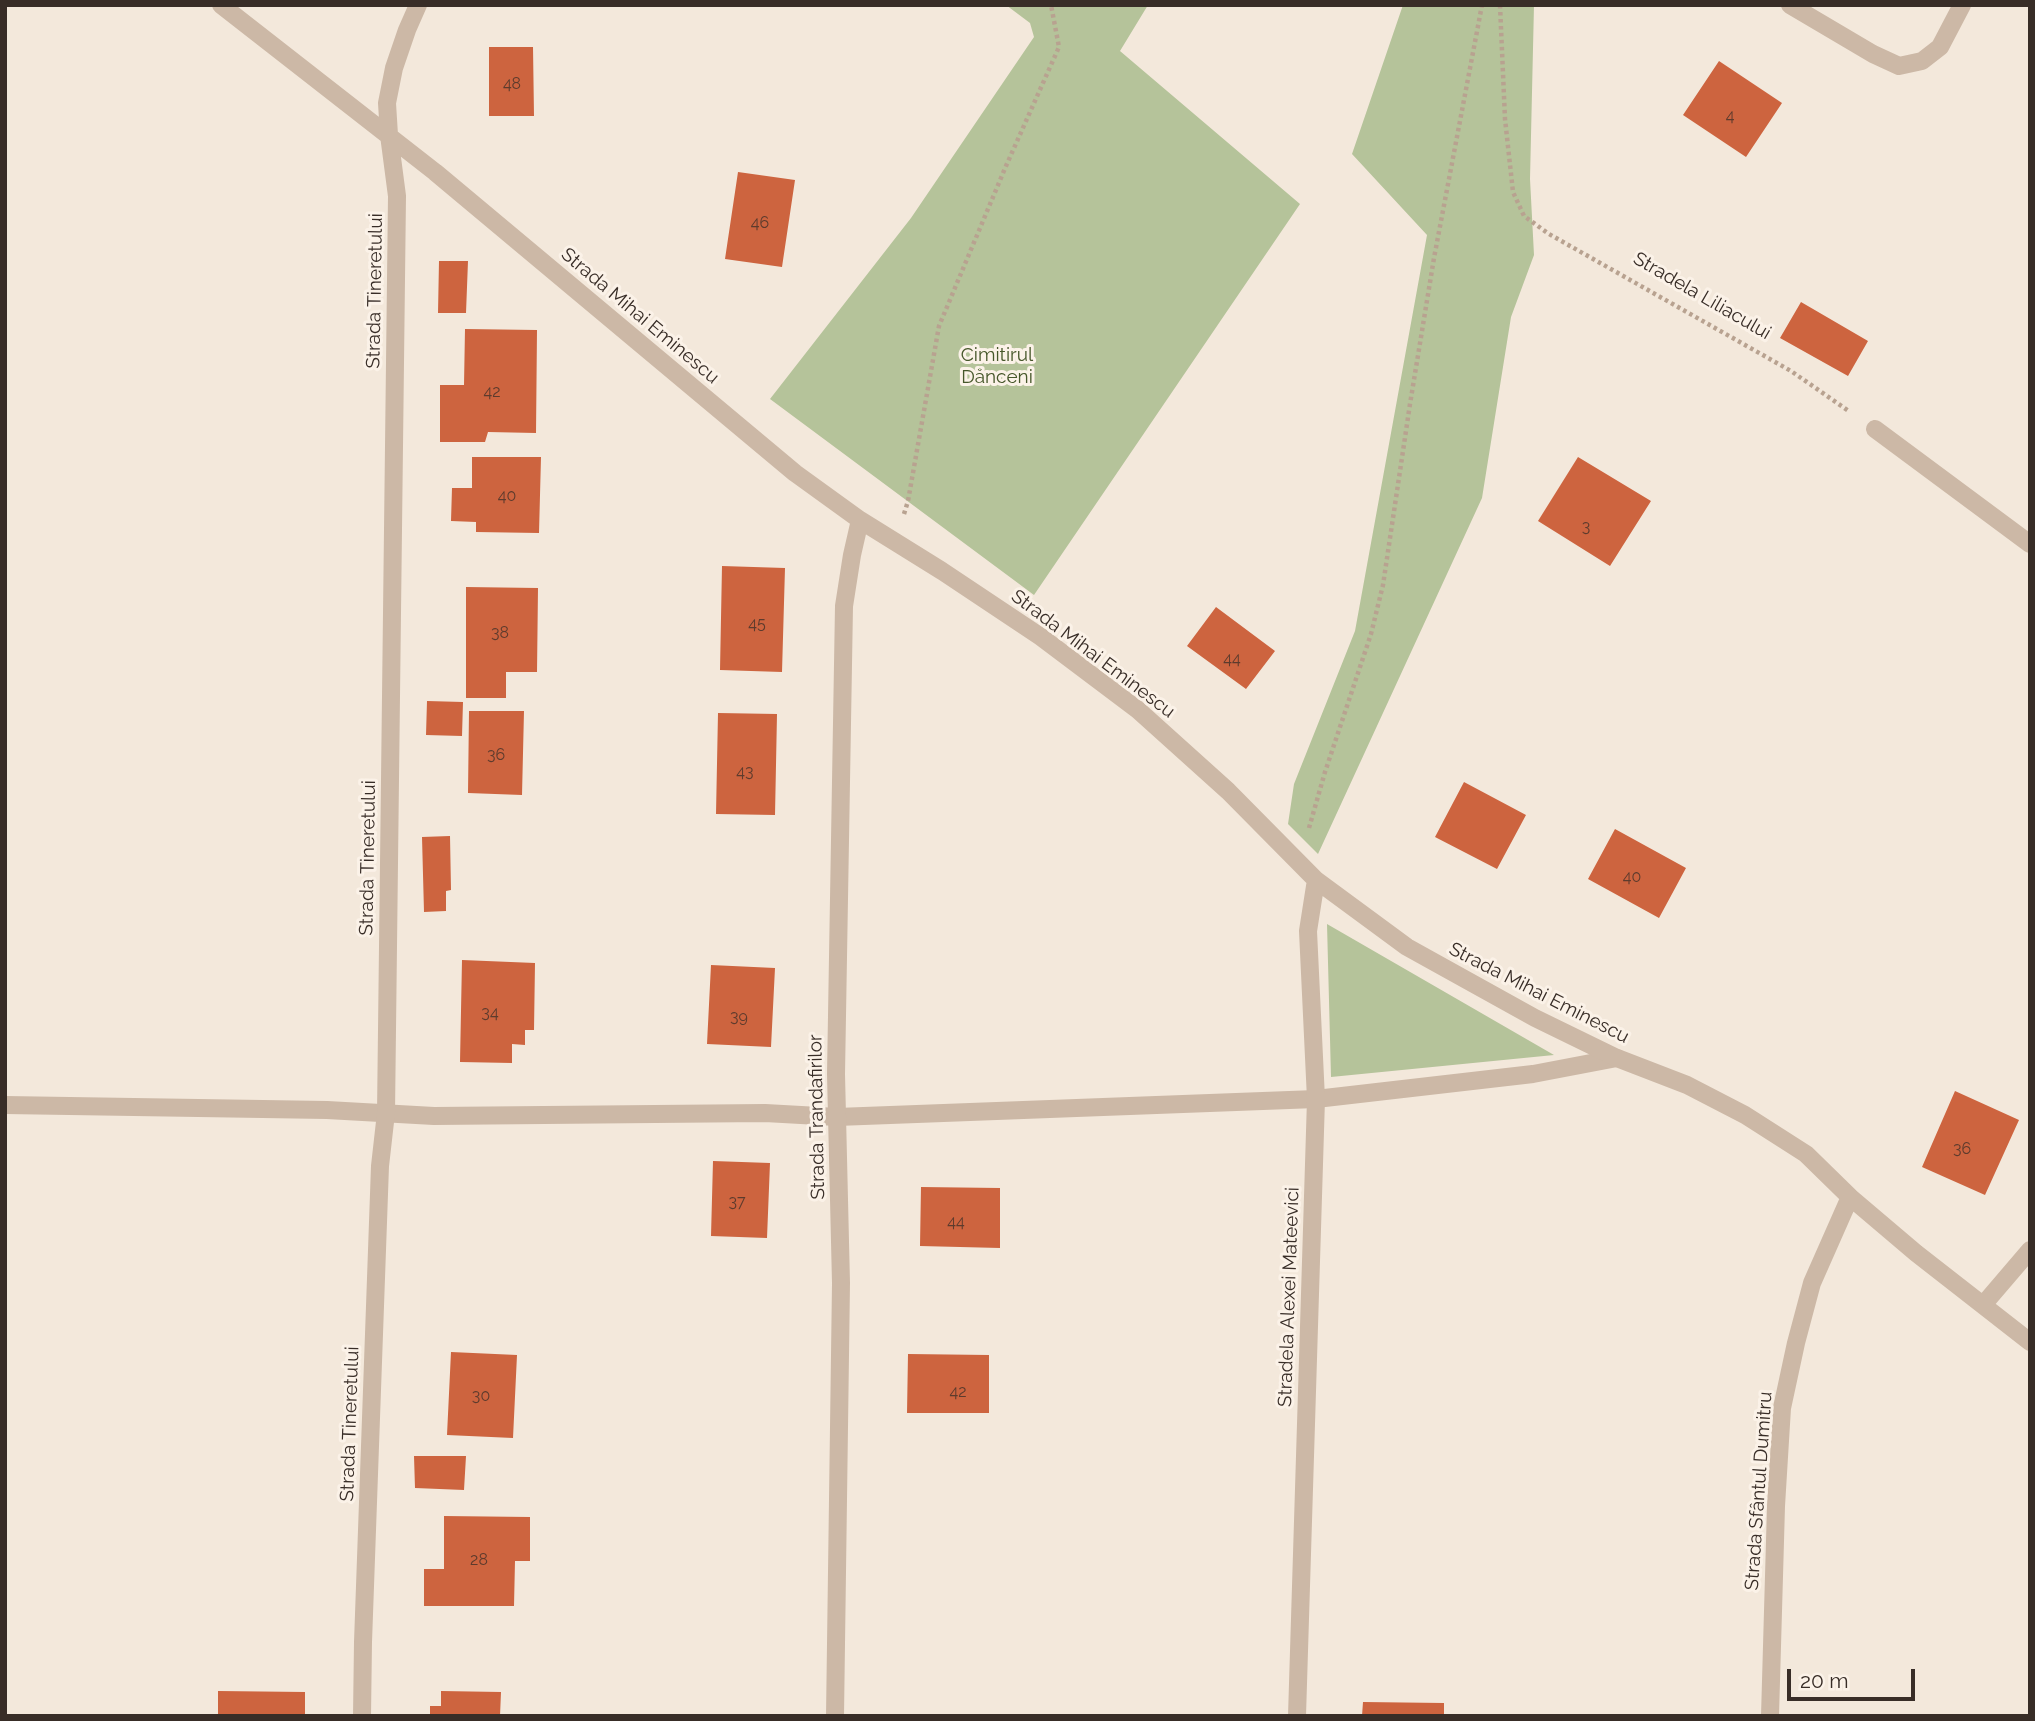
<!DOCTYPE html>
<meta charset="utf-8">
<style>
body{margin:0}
#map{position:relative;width:2035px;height:1721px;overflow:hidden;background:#f3e8db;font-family:Raleway,sans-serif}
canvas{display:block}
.frame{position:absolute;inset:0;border:7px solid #382d27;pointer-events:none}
.scale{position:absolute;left:1787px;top:1669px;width:128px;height:32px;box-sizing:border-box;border:4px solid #382d27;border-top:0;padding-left:9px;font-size:21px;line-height:24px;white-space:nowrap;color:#382d27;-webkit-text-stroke:5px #fbf2e8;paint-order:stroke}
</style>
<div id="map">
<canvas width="2035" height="1721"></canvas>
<div class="frame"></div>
<div class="scale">20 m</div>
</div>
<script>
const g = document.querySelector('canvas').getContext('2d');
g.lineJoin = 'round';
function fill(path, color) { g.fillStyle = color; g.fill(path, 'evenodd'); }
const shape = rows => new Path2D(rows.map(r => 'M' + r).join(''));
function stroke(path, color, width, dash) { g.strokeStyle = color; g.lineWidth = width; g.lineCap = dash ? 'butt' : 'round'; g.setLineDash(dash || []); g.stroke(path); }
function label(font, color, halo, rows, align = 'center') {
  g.font = font + ' Raleway,sans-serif'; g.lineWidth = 6; g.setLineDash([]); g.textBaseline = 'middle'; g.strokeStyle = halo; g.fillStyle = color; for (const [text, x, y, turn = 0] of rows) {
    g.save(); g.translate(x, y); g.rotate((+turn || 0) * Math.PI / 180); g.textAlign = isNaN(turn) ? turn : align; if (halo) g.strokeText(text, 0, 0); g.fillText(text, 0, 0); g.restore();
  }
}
fill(shape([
 [1006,5,1148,5,1120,51,1300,204,1034,595,770,399,911,218,1034,37,1030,23],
 [1403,5,1534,5,1530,179,1534,255,1511,317,1482,498,1318,854,1288,824,1294,784,1355,631,1427,235,1352,154],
 [1327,924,1554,1055,1331,1077]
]), '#b5c39a');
fill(shape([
 [489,47,533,47,534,116,489,116],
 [1719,61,1782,103,1746,157,1683,115],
 [738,172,795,180,782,267,725,259],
 [439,261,468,261,466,313,438,313],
 [1801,302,1868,341,1848,376,1780,338],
 [465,329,537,330,536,433,488,432,485,442,440,442,440,385,464,385],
 [472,457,541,457,539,533,476,532,476,522,451,521,452,488,472,488],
 [1578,457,1651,501,1610,566,1538,521],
 [722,566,785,568,782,672,720,670],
 [466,587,538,588,537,672,506,672,506,698,466,698],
 [1216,607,1275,651,1246,689,1187,646],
 [427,701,463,702,462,736,426,735],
 [469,711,524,711,522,795,468,793],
 [718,713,777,714,775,815,716,814],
 [1464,782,1526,815,1497,869,1435,837],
 [1615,829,1686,868,1659,918,1588,879],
 [450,836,451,890,446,891,446,911,424,912,422,837],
 [462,960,535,963,534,1030,525,1030,525,1045,512,1044,512,1063,460,1062],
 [711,965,775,968,771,1047,707,1044],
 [1955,1091,2019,1120,1985,1195,1922,1167],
 [713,1161,770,1163,767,1238,711,1236],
 [921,1187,1000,1188,1000,1248,920,1246],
 [451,1352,517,1355,513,1438,447,1435],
 [908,1354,989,1355,989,1413,907,1413],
 [414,1456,466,1456,464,1490,415,1488],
 [444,1516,530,1517,530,1561,515,1561,514,1606,424,1606,424,1569,444,1569],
 [218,1691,305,1692,305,1716,218,1716],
 [441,1691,501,1692,500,1716,430,1716,430,1706,441,1706],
 [1363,1702,1444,1703,1444,1716,1362,1716]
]), '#cd643f');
stroke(shape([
 [1500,5,1505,119,1513,192,1524,216,1549,234,1791,371,1850,412],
 [904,514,908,501,939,326,1006,166,1059,47,1051,5],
 [1309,828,1325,772,1371,634,1383,585,1410,404,1434,258,1482,5]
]), '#b8a290', 4.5, [3.5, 3.5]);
stroke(shape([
 [5,1105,327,1110,434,1116,765,1113,837,1117,1316,1099,1533,1074,1617,1058]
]), '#ccb8a6', 18);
stroke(shape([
 [221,5,435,172,795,473,860,520,942,571,1041,637,1138,710,1228,791,1316,880,1407,947,1535,1018,1617,1058,1687,1085,1745,1115,1806,1154,1850,1197,1916,1253,2030,1342],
 [1790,5,1873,54,1899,66,1922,61,1940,47,1962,5],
 [1875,429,2030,544],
 [1983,1305,2030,1250],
 [362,1716,363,1642,380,1166,386,1113,397,196,389,135,387,103,394,68,407,30,418,5],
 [835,1716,841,1283,836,1074,844,606,852,555,860,520],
 [1297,1716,1316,1099,1308,931,1316,880],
 [1770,1716,1776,1506,1782,1408,1796,1343,1812,1283,1850,1197]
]), '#ccb8a6', 18);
label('16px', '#5d3b2d', null, [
 ["48",512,84],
 ["4",1730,116],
 ["46",760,223],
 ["42",492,392],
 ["40",507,496],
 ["3",1586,527],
 ["45",757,624],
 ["38",500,633],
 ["44",1232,659],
 ["36",496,755],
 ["43",745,772],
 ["40",1632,877],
 ["34",490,1013],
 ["39",739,1017],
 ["36",1962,1149],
 ["37",737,1202],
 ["44",956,1222],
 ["42",958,1392],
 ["30",481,1396],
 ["28",479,1560]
]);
label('19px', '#382d27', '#fbf2e8', [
 ["Strada Tineretului",375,291,-89],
 ["Stradela Liliacului",1702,296,30],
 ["Strada Mihai Eminescu",640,316,40],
 ["Strada Mihai Eminescu",1093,654,37],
 ["Strada Tineretului",368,858,-89],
 ["Strada Mihai Eminescu",1539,993,27],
 ["Strada Trandafirilor",817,1117,-91],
 ["Stradela Alexei Mateevici",1289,1297,-88],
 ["Strada Tineretului",350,1424,-88],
 ["Strada Sfântul Dumitru",1759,1491,-86]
]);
label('19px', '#46572a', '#fbf2e8', [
 ["Cimitirul",997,355],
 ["Dănceni",997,377]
]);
</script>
